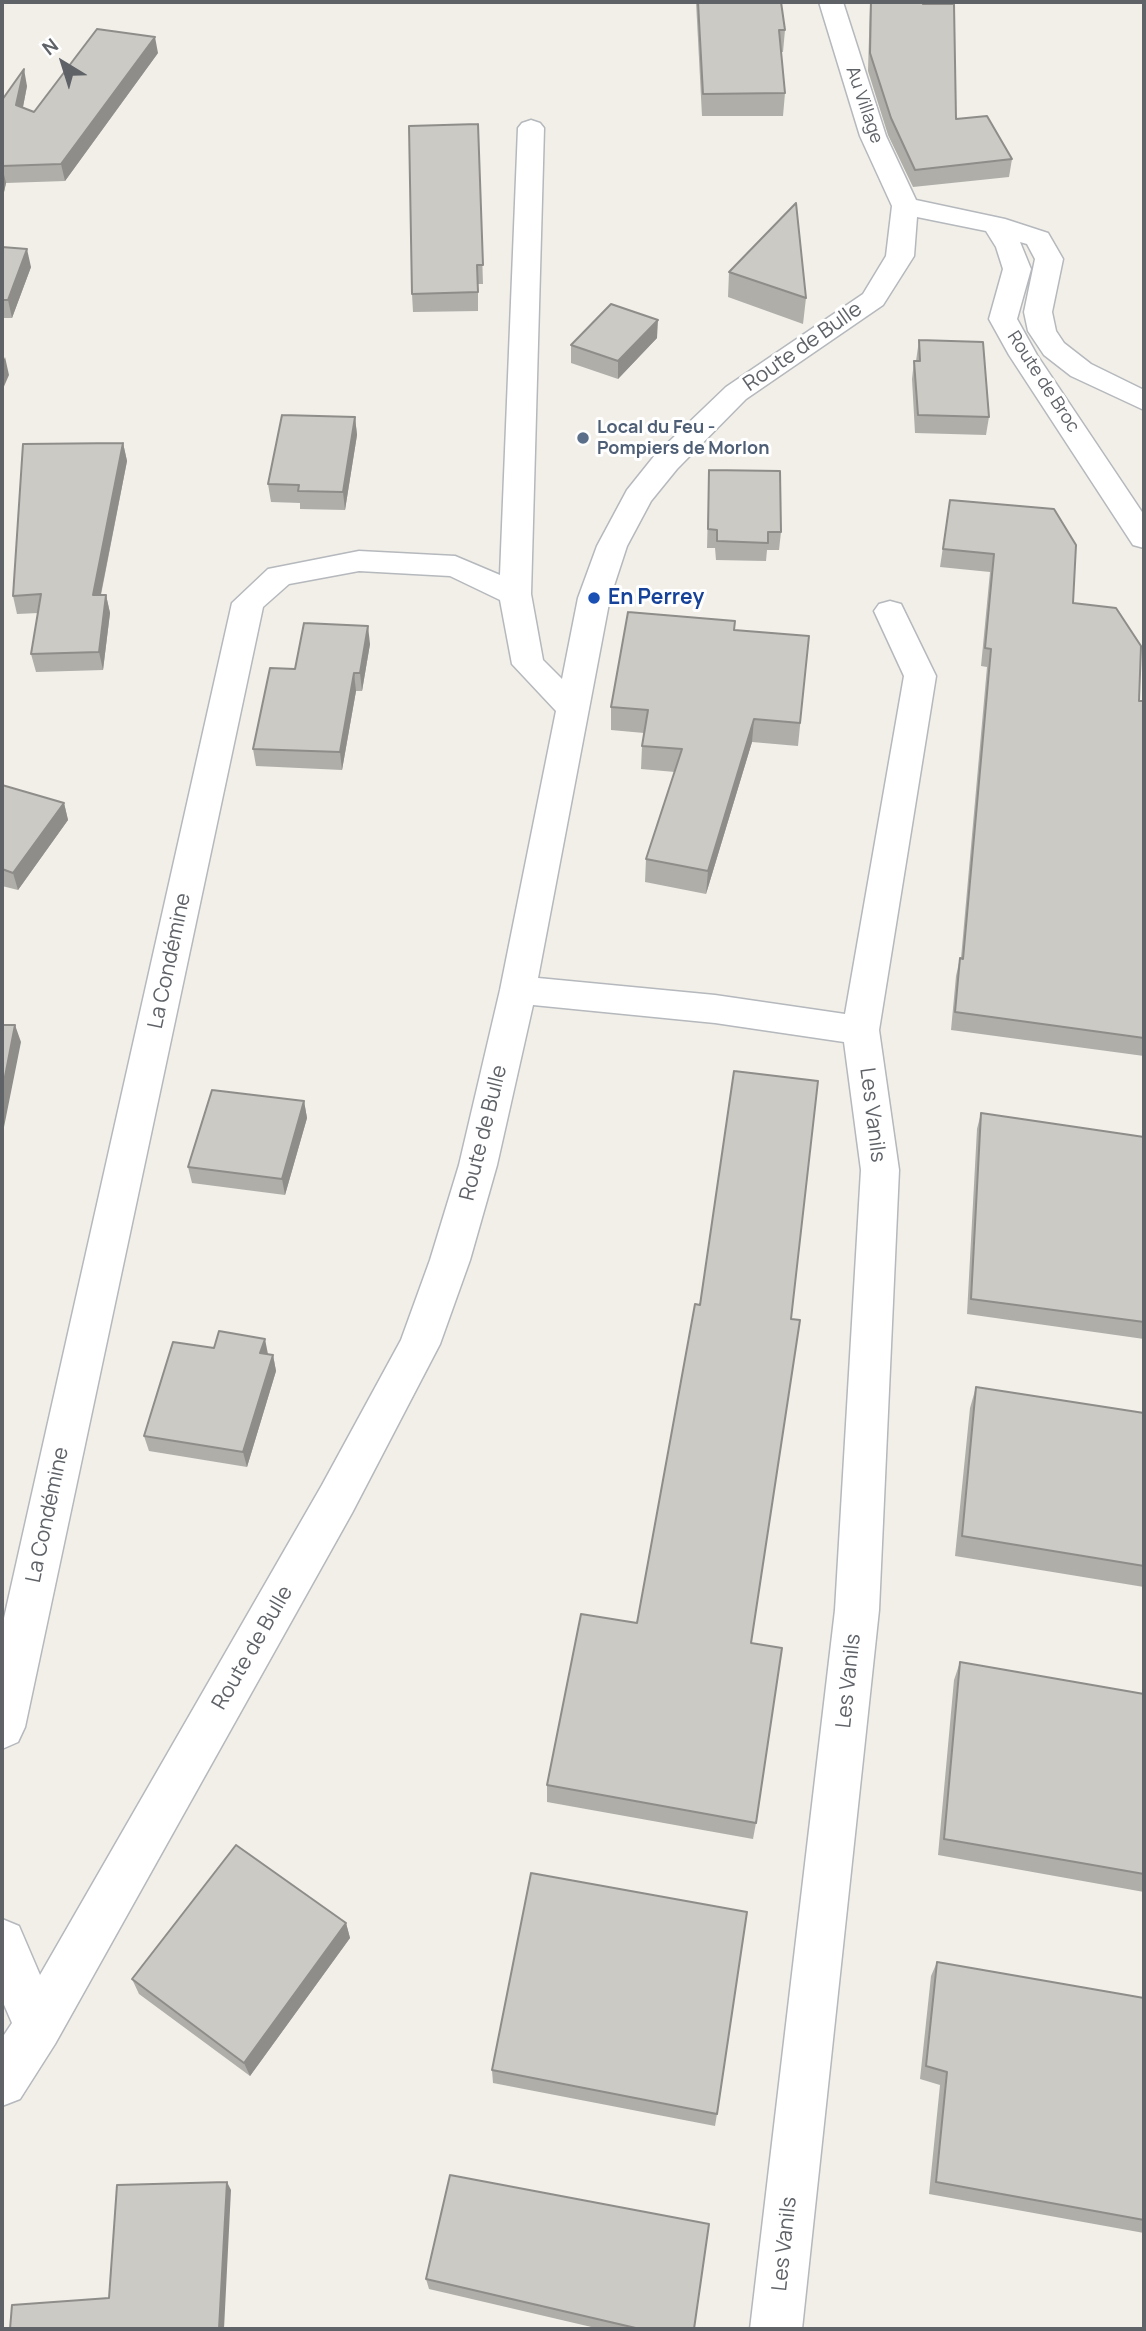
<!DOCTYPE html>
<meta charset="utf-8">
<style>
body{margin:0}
#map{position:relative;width:1146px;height:2331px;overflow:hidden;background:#f1efe8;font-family:Manrope,sans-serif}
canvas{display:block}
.frame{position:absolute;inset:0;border:4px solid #5f6368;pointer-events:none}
.north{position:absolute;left:28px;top:28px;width:70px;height:70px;-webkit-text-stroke:5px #fff;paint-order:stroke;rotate:322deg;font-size:19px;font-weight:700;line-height:28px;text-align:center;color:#5f6368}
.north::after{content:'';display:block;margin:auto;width:24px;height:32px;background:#5f6368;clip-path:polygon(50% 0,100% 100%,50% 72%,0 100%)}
</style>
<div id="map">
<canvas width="1146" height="2331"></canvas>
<div class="frame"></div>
<div class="north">N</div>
</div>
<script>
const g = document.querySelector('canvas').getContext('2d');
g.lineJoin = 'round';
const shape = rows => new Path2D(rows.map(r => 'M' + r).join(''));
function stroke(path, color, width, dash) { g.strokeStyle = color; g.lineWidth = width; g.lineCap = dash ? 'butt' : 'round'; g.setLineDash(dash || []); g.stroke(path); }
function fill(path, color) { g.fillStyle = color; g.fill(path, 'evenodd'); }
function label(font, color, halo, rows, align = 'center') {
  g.font = font + ' Manrope,sans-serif'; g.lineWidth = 6; g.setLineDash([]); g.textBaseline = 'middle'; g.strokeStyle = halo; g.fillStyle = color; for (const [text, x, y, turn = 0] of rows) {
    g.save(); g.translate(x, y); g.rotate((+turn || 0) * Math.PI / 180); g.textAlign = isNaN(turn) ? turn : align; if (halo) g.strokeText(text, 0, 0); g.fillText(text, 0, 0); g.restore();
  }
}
const minor = shape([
 [819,2,843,2,886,136,916,200,1005,219,1048,233,1063,259,1052,312,1056,331,1064,343,1091,364,1144,390,1144,410,1071,376,1044,355,1028,331,1024,312,1035,259,1027,244,1020,242,1031,269,1017,319,1037,355,1144,515,1144,548,1133,545,1009,355,989,319,1003,269,996,247,986,231,917,217,914,256,883,305,746,399,677,469,651,501,627,546,610,598,538,978,715,995,845,1014,904,676,874,611,879,604,890,601,901,604,936,676,879,1030,899,1170,879,1610,802,2329,750,2329,835,1610,861,1170,844,1042,715,1023,533,1005,497,1165,470,1260,440,1344,352,1513,55,2044,20,2099,2,2106,2,2038,12,2023,2,2000,2,1919,19,1926,40,1975,322,1485,401,1340,430,1260,459,1165,500,990,556,711,512,664,500,600,450,576,359,571,289,584,263,607,25,1727,18,1742,2,1749,2,1627,232,603,268,569,359,551,455,556,500,575,518,128,522,123,531,120,540,123,544,128,531,594,543,660,562,679,578,598,597,546,627,490,655,455,726,387,863,294,886,256,892,206,860,136,819,2]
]);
stroke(minor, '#b5b8bc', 3);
fill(minor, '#fff');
fill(shape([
 [696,2,781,2,785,30,783,52,781,52,785,93,783,116,702,116],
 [870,2,922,2,956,119,1012,159,1009,177,913,187,888,135,868,71],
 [158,53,65,181,6,183,2,201,2,100,27,86,23,107,34,112],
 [478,124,483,284,478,284,478,311,413,312,412,294],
 [2,247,31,267,12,318,2,318],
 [729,272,806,298,803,324,728,297],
 [657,338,618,379,571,363,571,345],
 [919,340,989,417,986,435,915,433,912,379,914,361,916,361],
 [355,417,357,435,345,510,300,509,300,503,271,502,268,484],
 [123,443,127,461,101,595,106,595,110,613,103,670,36,672,31,654,38,613,17,614,13,596],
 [709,470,781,532,779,550,767,550,766,561,716,560,715,548,707,548],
 [950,500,1073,603,1139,701,1144,701,1144,1056,951,1030,956,976,960,958,961,958,987,667,981,666,990,572,940,567],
 [735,630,809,636,798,746,752,742,706,894,645,882,646,859,675,772,641,769,642,746,644,733,611,730,611,707],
 [370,644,362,691,356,691,342,770,256,766,253,749,295,669],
 [2,785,64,803,68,820,18,890,2,886],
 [304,1101,307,1118,285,1195,192,1183,188,1167],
 [981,1113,1144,1137,1144,1339,967,1314,977,1129],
 [214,1348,273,1355,276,1371,247,1467,149,1451,144,1436],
 [976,1387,1144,1413,1144,1587,955,1556,970,1408],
 [751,1643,756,1823,753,1839,547,1802,547,1785],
 [960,1662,1144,1694,1144,1892,938,1855,954,1680],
 [346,1923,350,1938,250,2076,139,1994,132,1979],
 [937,1962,1144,1998,1144,2233,929,2194,940,2085,920,2079,931,1976],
 [492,2070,717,2114,715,2126,493,2083],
 [426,2279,694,2329,600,2329,429,2289]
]), '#afaea9');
fill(shape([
 [155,37,158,53,65,181,61,164],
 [24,69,27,86,20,122,16,105],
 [2,166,6,183,2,201],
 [27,249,31,267,12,318,8,300],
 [658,320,657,338,618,379,618,361],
 [5,357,9,375,2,391,2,364],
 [355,417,357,435,345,510,343,492],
 [123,443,127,461,97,613,93,595],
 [2,452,4,461,2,465],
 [106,595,110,613,103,670,99,652],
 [368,626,370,644,362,691,360,673],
 [354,673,356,691,342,770,340,752],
 [754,719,752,742,706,894,708,871],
 [64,803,68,820,18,890,13,873],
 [15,1025,21,1042,3,1132,2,1092],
 [304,1101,307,1118,285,1195,282,1179],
 [265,1339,268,1354,260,1353],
 [273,1355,276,1371,247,1467,243,1452],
 [346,1923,350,1938,250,2076,244,2063],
 [227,2182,231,2190,224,2329,219,2329]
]), '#8f8d8a');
const building = shape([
 [698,2,781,2,785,30,779,30,785,93,703,94,698,2],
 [871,2,922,2,923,4,954,4,956,119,987,116,1012,159,915,170,891,118,870,53,871,2],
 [97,29,155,37,61,164,2,166,2,168,2,100,24,69,16,105,34,112,97,29],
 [478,124,483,265,477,265,478,292,412,294,409,126,478,124],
 [796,203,806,298,729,272,796,203],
 [2,247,27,249,8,300,2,300,2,247],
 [611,304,658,320,618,361,571,345,611,304],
 [919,340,983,342,989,417,918,415,914,361,920,361,919,340],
 [282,415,355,417,343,492,298,491,299,485,268,484,282,415],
 [123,443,93,595,106,595,99,652,31,654,41,594,13,596,23,444,123,443],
 [709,470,780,471,781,532,768,532,768,543,717,541,717,530,708,529,709,470],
 [950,500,1054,509,1076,545,1073,603,1116,608,1141,646,1139,701,1144,701,1144,1038,955,1012,960,958,963,959,991,649,985,648,994,554,943,549,950,500],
 [628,612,735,621,734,630,809,636,800,723,754,719,708,871,646,859,682,749,642,746,648,710,611,707,628,612],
 [304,623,368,626,360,673,354,673,340,752,253,749,270,668,295,669,304,623],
 [2,785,64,803,13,873,2,869,2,785],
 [2,1025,15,1025,2,1092,2,1025],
 [734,1071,818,1081,791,1319,800,1320,751,1643,782,1648,756,1823,547,1785,581,1614,637,1623,695,1304,700,1305,734,1071],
 [212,1090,304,1101,282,1179,188,1167,212,1090],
 [981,1113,1144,1137,1144,1322,971,1299,981,1113],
 [219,1331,265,1339,260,1353,273,1355,243,1452,144,1436,173,1342,214,1348,219,1331],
 [976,1387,1144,1413,1144,1566,962,1536,976,1387],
 [960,1662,1144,1694,1144,1874,944,1839,960,1662],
 [236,1845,346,1923,244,2063,132,1979,236,1845],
 [531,1873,747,1912,717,2114,492,2070,531,1873],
 [937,1962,1144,1998,1144,2220,936,2182,947,2072,926,2066,937,1962],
 [450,2175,709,2224,694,2329,640,2329,426,2279,450,2175],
 [227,2182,219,2329,10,2329,12,2305,109,2298,117,2185,227,2182]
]);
fill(building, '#cccac5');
stroke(building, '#8f8d8a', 2);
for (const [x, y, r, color] of [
 [583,438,7,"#5c6f8a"],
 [594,598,7,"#1a4fb4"]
]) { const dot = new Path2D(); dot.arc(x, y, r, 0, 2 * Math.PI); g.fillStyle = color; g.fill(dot); stroke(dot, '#fff', 2.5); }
label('18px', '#5f6368', '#fff', [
 ["Au Village",864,105,71],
 ["Route de Broc",1043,382,57]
]);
label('bold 18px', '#4e5e75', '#fff', [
 ["Local du Feu -",597,428],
 ["Pompiers de Morlon",597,449]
], 'left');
label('21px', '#5f6368', '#fff', [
 ["Route de Bulle",803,347,-35],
 ["La Condémine",170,961,-78],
 ["Les Vanils",872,1115,83],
 ["Route de Bulle",484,1133,-76],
 ["La Condémine",48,1515,-78],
 ["Route de Bulle",253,1648,-60],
 ["Les Vanils",849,1681,-84],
 ["Les Vanils",785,2244,-84]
]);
label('bold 21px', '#164399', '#fff', [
 ["En Perrey",608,598]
], 'left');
</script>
